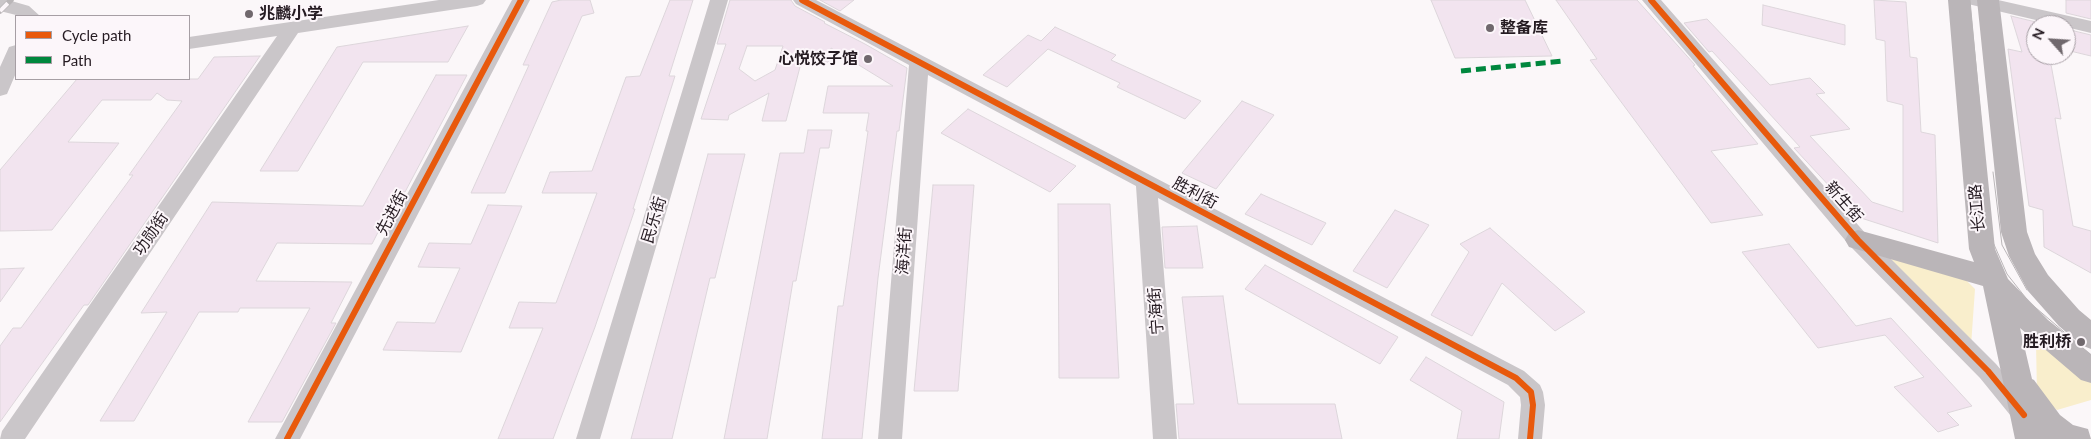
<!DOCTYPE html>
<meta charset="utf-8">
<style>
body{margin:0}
#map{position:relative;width:2091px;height:439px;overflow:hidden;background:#fbf7f9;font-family:Lato,sans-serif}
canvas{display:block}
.legend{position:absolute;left:15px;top:15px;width:175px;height:65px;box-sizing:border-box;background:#fcf6fa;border:1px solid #a69ea4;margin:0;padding:6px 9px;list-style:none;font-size:15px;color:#251b22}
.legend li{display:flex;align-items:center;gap:10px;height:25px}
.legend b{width:25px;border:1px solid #a69ea4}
.north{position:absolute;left:2026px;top:15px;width:50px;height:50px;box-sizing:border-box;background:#fcf6fa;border:1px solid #a69ea4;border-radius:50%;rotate:296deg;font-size:14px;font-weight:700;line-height:20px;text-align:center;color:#251b22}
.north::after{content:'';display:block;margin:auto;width:18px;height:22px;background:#70686d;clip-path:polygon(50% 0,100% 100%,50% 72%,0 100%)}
</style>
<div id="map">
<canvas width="2091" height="439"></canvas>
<ul class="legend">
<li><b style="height:6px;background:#e8590c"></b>Cycle path</li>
<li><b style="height:6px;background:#00873e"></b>Path</li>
</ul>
<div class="north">N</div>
</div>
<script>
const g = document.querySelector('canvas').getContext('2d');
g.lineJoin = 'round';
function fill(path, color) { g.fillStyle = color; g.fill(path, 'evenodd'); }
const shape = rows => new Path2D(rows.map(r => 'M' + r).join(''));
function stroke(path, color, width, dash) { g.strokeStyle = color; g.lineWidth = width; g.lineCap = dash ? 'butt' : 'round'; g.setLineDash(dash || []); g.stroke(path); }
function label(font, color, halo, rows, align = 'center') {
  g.font = font + ' Lato,"Noto Sans SC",sans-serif'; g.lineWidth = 4; g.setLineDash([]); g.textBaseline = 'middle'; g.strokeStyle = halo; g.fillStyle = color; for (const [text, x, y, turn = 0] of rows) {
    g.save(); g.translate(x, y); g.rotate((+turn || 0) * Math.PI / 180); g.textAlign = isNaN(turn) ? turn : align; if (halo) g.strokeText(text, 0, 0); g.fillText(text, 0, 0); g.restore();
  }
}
fill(shape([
 [1888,256,1961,275,1975,289,1971,346],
 [2036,343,2091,380,2091,400,2057,410,2037,395]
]), '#f9eecc');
const building = shape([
 [561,0,590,0,594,13,582,16,505,193,471,193,529,65,523,65,552,2,561,0],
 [670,0,693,0,669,76,675,76,633,209,635,209,595,327,553,439,498,439,543,328,509,328,519,302,556,303,597,193,542,193,550,172,592,171,626,77,640,76,670,0],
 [730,0,791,0,795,6,825,22,824,23,865,44,907,68,899,131,897,131,878,278,862,439,822,439,838,306,843,306,868,131,866,131,869,113,823,113,828,86,893,86,831,48,829,62,801,63,786,121,762,121,769,93,729,115,728,120,701,119,726,44,717,44,730,0],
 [747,46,783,46,775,70,755,81,739,69,747,46],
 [820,0,854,0,840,11,820,0],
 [1431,0,1525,0,1552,56,1455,58,1431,0],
 [1556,0,1637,0,1695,65,1693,66,1758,144,1711,151,1763,215,1711,223,1590,60,1597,59,1556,0],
 [1874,0,1906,2,1910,57,1917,58,1921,132,1935,135,1938,243,1858,217,1794,148,1800,147,1712,51,1709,52,1684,23,1707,19,1770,85,1810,78,1825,93,1816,94,1850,129,1810,136,1872,202,1903,212,1903,105,1887,101,1885,41,1876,39,1874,0],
 [2066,0,2091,0,2091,19,2066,13,2066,0],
 [1763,5,1845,25,1845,45,1762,25,1763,5],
 [2011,16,2036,22,2036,56,2050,59,2061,119,2055,118,2073,226,2091,231,2091,273,2044,247,2043,210,2029,206,2008,49,2022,52,2011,16],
 [468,26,448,62,363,62,298,171,260,171,337,47,468,26],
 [1055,27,1116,55,1111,60,1201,101,1185,119,1117,87,1120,83,1048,49,1007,87,983,75,1028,35,1041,41,1055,27],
 [2066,29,2091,35,2091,56,2066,50,2066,29],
 [260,56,88,305,84,305,0,422,0,346,13,328,21,328,133,175,129,175,182,101,167,100,157,93,151,100,102,100,68,142,119,143,52,230,0,231,0,170,77,79,198,79,214,57,260,56],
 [436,75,467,75,405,192,399,191,372,244,277,243,256,281,352,282,331,323,336,323,282,422,248,422,310,308,240,308,238,312,199,312,134,421,100,421,167,312,141,313,212,202,363,206,436,75],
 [1242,101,1274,115,1216,189,1182,173,1242,101],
 [968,109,1076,166,1050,192,941,133,968,109],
 [808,130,832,130,829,148,820,148,796,281,793,281,767,439,724,439,780,153,804,153,808,130],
 [708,154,745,154,715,278,710,278,672,439,631,439,708,154],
 [933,185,974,185,958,391,914,391,933,185],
 [1261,194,1326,223,1312,245,1245,214,1261,194],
 [1058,204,1110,204,1119,378,1059,378,1058,204],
 [488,205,522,206,461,352,383,350,397,322,435,323,460,268,418,267,429,243,471,244,488,205],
 [1395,210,1429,225,1387,288,1353,271,1395,210],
 [1197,226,1203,268,1165,268,1162,227,1197,226],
 [1490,228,1585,312,1555,331,1502,283,1472,336,1431,315,1469,252,1460,244,1490,228],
 [1789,244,1856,326,1891,318,1972,406,1947,413,1959,425,1938,432,1894,387,1924,377,1885,335,1818,348,1742,252,1789,244],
 [1265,265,1398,337,1380,364,1245,289,1265,265],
 [24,268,0,302,0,269,24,268],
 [1223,296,1238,404,1335,404,1342,439,1179,439,1176,404,1194,404,1182,297,1223,296],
 [1426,357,1504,402,1499,439,1457,439,1462,411,1410,380,1426,357]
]);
fill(building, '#f2e4ef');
stroke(building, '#ddd6db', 1);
fill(shape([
 [0,0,8,0,29,6,40,16,20,16,0,11,0,0],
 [439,0,486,0,483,4,477,6,298,33,25,439,0,439,2,431,277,36,189,49,189,37,439,0],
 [512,0,530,0,300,439,275,439,512,0],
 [710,0,728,0,600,439,576,439,710,0],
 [793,0,816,0,1524,371,1540,385,1543,392,1545,405,1542,439,1518,439,1521,405,1520,397,1508,385,1158,198,1177,439,1153,439,1136,186,928,75,902,439,878,439,909,65,796,4,793,0],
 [1642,0,1661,0,1866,234,1996,364,2033,407,2036,414,2033,421,2024,425,2015,421,1980,378,1850,246,1642,0],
 [1965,0,1998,0,2091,21,2091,33,2066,27,2066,25,2057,25,1968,4,1965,0],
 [16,45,16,73,7,94,0,96,0,67,9,47,16,45]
]), '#cac6c9');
fill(shape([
 [1948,0,1970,0,1995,249,2008,279,2048,320,2091,354,2091,383,2081,380,2020,328,2032,379,2034,380,2060,415,2073,425,2088,429,2091,439,2015,439,1983,286,1849,247,1845,240,1849,233,1858,230,1974,262,1969,249,1948,0],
 [1977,0,1999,0,2027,232,2035,254,2048,275,2079,310,2091,320,2091,349,2081,345,2059,326,2028,291,2009,256,2001,232,1977,0]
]), '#bab5b8');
stroke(shape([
 [1970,0,1992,240,2007,274,2029,302,2091,355],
 [1993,172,2002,245,2027,290]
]), '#bab6b8', 1);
const rail = shape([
 [0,11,11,0]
]);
stroke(rail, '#bab6b8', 5.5);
stroke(rail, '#fcf6fa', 4, [11]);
stroke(shape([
 [1461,71,1563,61]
]), '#00873e', 5, [10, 5]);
stroke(shape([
 [802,0,1516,378,1531,392,1533,405,1530,439],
 [1651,0,1858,240,1988,371,2024,415],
 [287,439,521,0]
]), '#e8590c', 6);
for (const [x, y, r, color] of [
 [249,14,5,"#70686d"],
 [1490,28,5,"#70686d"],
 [868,59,5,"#70686d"],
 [2081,342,5,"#70686d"]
]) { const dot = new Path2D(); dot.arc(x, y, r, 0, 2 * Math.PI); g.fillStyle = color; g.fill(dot); stroke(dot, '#fcf6fa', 2); }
label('bold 16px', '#251b22', '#fcf6fa', [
 ["兆麟小学",259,14],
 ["整备库",1500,28],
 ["心悦饺子馆",858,59,"right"],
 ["胜利桥",2071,342,"right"]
], 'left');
label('16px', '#251b22', '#fcf6fa', [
 ["胜利街",1195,193,28],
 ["新生街",1844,202,49],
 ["长江路",1977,208,-95],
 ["先进街",392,213,-62],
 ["民乐街",654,220,-73],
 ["功勋街",151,234,-56],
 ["海洋街",904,251,-86],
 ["宁海街",1156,311,-94]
]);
</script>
